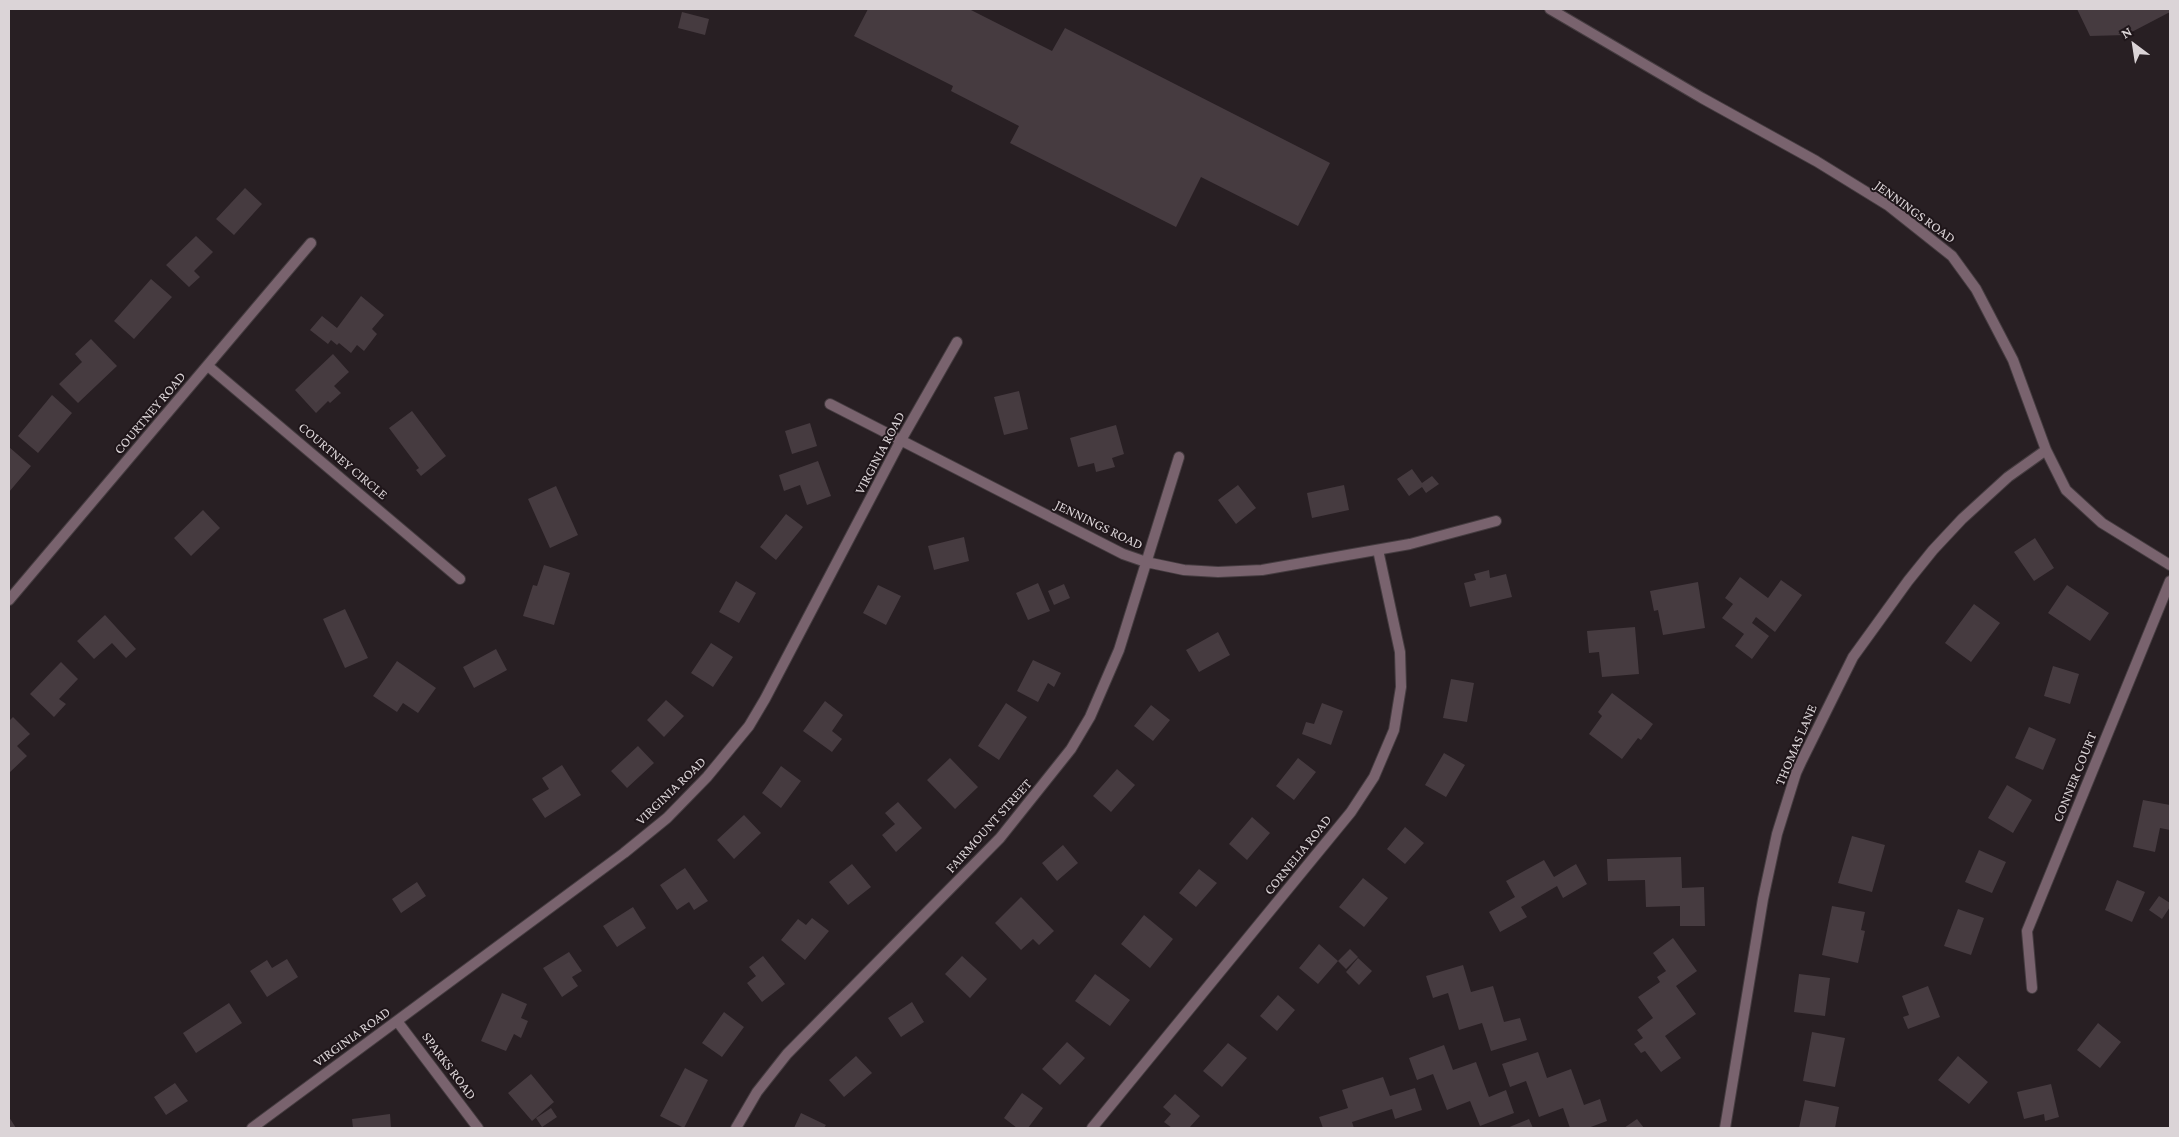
<!DOCTYPE html>
<style>
body{margin:0}
#map{position:relative;width:2179px;height:1137px;overflow:hidden;background:#281f23;font-family:"Crimson Pro",serif}
canvas{display:block}
.frame{position:absolute;inset:0;border:10px solid #dbd4d7;pointer-events:none}
.north{position:absolute;left:2109px;top:20px;width:50px;height:50px;-webkit-text-stroke:4px #1f161a;paint-order:stroke;rotate:329deg;font-size:14px;font-weight:700;line-height:20px;text-align:center;color:#dbd4d7}
.north::after{content:'';display:block;margin:auto;width:18px;height:22px;background:#dbd4d7;clip-path:polygon(50% 0,100% 100%,50% 72%,0 100%)}
</style>
<div id="map">
<canvas width="2179" height="1137"></canvas>
<div class="frame"></div>
<div class="north">N</div>
</div>
<script>
const g = document.querySelector('canvas').getContext('2d');
g.lineJoin = 'round';
function fill(path, color) { g.fillStyle = color; g.fill(path, 'evenodd'); }
const shape = rows => new Path2D(rows.map(r => 'M' + r).join(''));
function stroke(path, color, width, dash) { g.strokeStyle = color; g.lineWidth = width; g.lineCap = dash ? 'butt' : 'round'; g.setLineDash(dash || []); g.stroke(path); }
function label(font, color, halo, rows, align = 'center') {
  g.font = font + ' "Crimson Pro",serif'; g.lineWidth = 4; g.setLineDash([]); g.textBaseline = 'middle'; g.strokeStyle = halo; g.fillStyle = color; for (const [text, x, y, turn = 0] of rows) {
    g.save(); g.translate(x, y); g.rotate((+turn || 0) * Math.PI / 180); g.textAlign = isNaN(turn) ? turn : align; if (halo) g.strokeText(text, 0, 0); g.fillText(text, 0, 0); g.restore();
  }
}
fill(shape([
 [868,9,969,9,1052,51,1065,28,1330,163,1298,226,1201,177,1176,227,1010,143,1019,126,951,91,953,86,854,36],
 [2077,9,2170,9,2170,12,2126,35,2090,36],
 [682,12,709,19,705,35,678,28],
 [245,188,262,204,234,235,216,219],
 [196,236,213,252,194,271,200,277,189,287,166,265],
 [151,279,172,297,134,339,114,321],
 [361,296,384,315,372,329,377,334,364,351,357,345,351,353,339,343,337,345,331,340,328,344,310,330,322,316,337,328],
 [91,339,117,366,78,403,59,384,82,362,75,354],
 [333,354,349,372,334,386,341,393,330,403,328,401,316,413,295,390],
 [1019,391,1028,429,1004,435,994,397],
 [52,395,72,413,38,453,18,436],
 [412,411,446,456,421,476,416,470,419,468,389,428],
 [810,423,817,446,792,454,785,431],
 [1116,425,1124,454,1112,458,1115,467,1096,472,1094,463,1078,467,1070,438],
 [9,447,31,466,9,492],
 [818,461,831,496,807,505,800,485,784,491,779,475],
 [1412,469,1422,483,1432,476,1439,484,1426,493,1422,487,1409,496,1397,479],
 [1238,485,1256,508,1236,524,1218,500],
 [1344,485,1349,510,1312,518,1307,493],
 [556,486,578,535,550,548,528,499],
 [203,510,220,528,191,556,174,538],
 [786,514,803,527,776,560,760,547],
 [964,537,969,561,934,570,928,546],
 [2035,538,2054,568,2034,581,2014,552],
 [544,565,570,573,554,625,523,616,533,585,537,586],
 [1489,570,1490,578,1506,574,1512,597,1470,607,1464,583,1476,580,1474,574],
 [1740,577,1768,598,1781,580,1802,595,1775,632,1756,617,1752,623,1769,636,1752,659,1735,646,1744,634,1722,618,1733,604,1725,598],
 [736,581,756,593,739,623,719,612],
 [1698,582,1705,628,1663,635,1658,610,1654,611,1650,591],
 [1038,583,1050,611,1028,620,1016,593],
 [1064,584,1070,598,1054,605,1048,591],
 [878,585,901,596,886,625,863,613],
 [2067,585,2109,613,2090,641,2048,613],
 [1974,604,2000,623,1971,662,1945,643],
 [345,609,368,658,345,668,323,619],
 [105,615,136,649,126,658,112,643,94,659,77,641],
 [1635,627,1639,674,1602,677,1599,652,1589,653,1587,631],
 [1218,632,1230,655,1199,672,1186,650],
 [711,643,733,657,713,687,691,673],
 [496,649,507,670,474,688,463,667],
 [1033,660,1061,673,1054,687,1048,683,1038,702,1017,691],
 [397,661,436,688,418,713,403,703,397,712,373,696],
 [61,662,78,679,59,699,66,704,54,717,30,694],
 [2053,666,2079,674,2070,704,2044,696],
 [1451,679,1474,683,1467,722,1443,718],
 [1612,693,1653,724,1641,740,1638,738,1622,759,1589,734,1602,716,1598,712],
 [666,700,684,716,664,737,647,720],
 [825,701,843,715,832,731,842,739,832,752,803,731],
 [1006,703,1027,717,999,760,978,746],
 [1322,703,1343,711,1331,745,1302,734,1306,722,1314,724],
 [1151,705,1170,720,1153,741,1134,726],
 [13,717,30,734,17,746,27,756,9,773,9,721],
 [2029,727,2056,739,2043,770,2015,758],
 [638,746,654,763,627,788,611,771],
 [1444,753,1465,765,1446,797,1425,785],
 [950,758,978,787,955,809,927,780],
 [1298,758,1316,772,1294,800,1276,786],
 [562,765,581,795,545,818,532,799,549,789,542,778],
 [781,766,801,781,781,808,762,793],
 [1117,769,1135,785,1111,812,1093,796],
 [2007,785,2032,800,2013,833,1988,818],
 [2143,800,2170,805,2170,830,2160,828,2155,852,2133,847],
 [898,802,922,828,896,852,882,835,895,824,885,813],
 [744,815,761,833,734,859,717,840],
 [1252,817,1270,833,1247,860,1229,844],
 [1405,827,1424,843,1405,864,1387,849],
 [1852,836,1885,845,1872,892,1838,883],
 [1063,845,1078,863,1057,881,1042,863],
 [1979,850,2006,862,1992,893,1965,882],
 [1681,857,1682,888,1704,887,1705,926,1680,926,1680,906,1646,907,1645,880,1608,881,1607,859],
 [1544,860,1554,877,1576,864,1587,884,1563,898,1557,886,1521,907,1527,917,1500,932,1489,912,1515,897,1506,881],
 [852,864,871,887,848,905,829,882],
 [685,868,708,901,694,910,689,902,677,910,660,885],
 [1199,869,1217,883,1196,907,1179,893],
 [1363,878,1388,898,1364,927,1339,907],
 [2117,880,2145,892,2132,922,2105,910],
 [417,882,426,896,401,913,392,899],
 [2159,896,2170,903,2170,907,2162,919,2149,910],
 [1021,897,1054,931,1039,945,1033,939,1021,950,995,923],
 [1832,906,1865,912,1861,930,1865,931,1858,963,1822,955],
 [633,907,646,928,617,947,603,926],
 [1958,909,1984,918,1971,955,1944,946],
 [1144,915,1173,939,1150,968,1121,944],
 [812,918,829,931,805,960,781,940,798,919,806,925],
 [1673,938,1697,971,1676,986,1696,1014,1665,1036,1681,1058,1661,1072,1645,1051,1641,1053,1634,1044,1643,1038,1637,1030,1653,1018,1638,997,1660,982,1657,977,1666,971,1653,953],
 [1319,944,1338,961,1318,984,1299,968],
 [1350,949,1358,957,1346,969,1338,961],
 [569,952,582,971,572,977,578,986,562,997,543,968],
 [763,956,785,984,762,1002,747,983,756,976,749,967],
 [962,956,987,979,970,998,945,974],
 [1358,958,1372,971,1359,985,1346,972],
 [287,959,298,977,267,997,250,971,267,960,272,968],
 [1463,965,1471,992,1493,986,1504,1022,1520,1018,1527,1040,1491,1051,1482,1023,1459,1030,1448,993,1433,998,1426,976],
 [1095,974,1130,1000,1110,1026,1075,1001],
 [1799,974,1830,978,1825,1016,1794,1012],
 [1928,986,1940,1017,1908,1029,1903,1017,1909,1015,1902,996],
 [502,993,527,1004,521,1018,528,1021,521,1038,514,1034,506,1051,481,1041],
 [1278,995,1295,1010,1277,1031,1260,1016],
 [912,1002,924,1022,901,1037,888,1018],
 [229,1003,242,1023,196,1053,183,1033],
 [724,1012,744,1027,722,1057,702,1043],
 [2098,1023,2121,1042,2100,1068,2077,1050],
 [1812,1032,1845,1038,1835,1087,1803,1081],
 [1067,1042,1085,1058,1060,1085,1042,1069],
 [1228,1043,1247,1058,1222,1087,1203,1071],
 [1444,1045,1453,1070,1476,1062,1489,1097,1506,1090,1514,1113,1480,1126,1470,1101,1447,1110,1433,1074,1417,1080,1409,1058],
 [1538,1052,1547,1078,1571,1069,1584,1105,1600,1099,1607,1121,1588,1128,1570,1128,1563,1108,1539,1117,1526,1081,1510,1087,1502,1064],
 [856,1056,872,1073,844,1097,829,1080],
 [1958,1056,1988,1082,1969,1104,1938,1080],
 [685,1068,708,1080,684,1128,660,1116],
 [531,1074,554,1102,532,1121,508,1093],
 [1383,1077,1390,1096,1415,1088,1422,1110,1395,1119,1392,1109,1352,1122,1354,1128,1323,1128,1319,1117,1348,1108,1342,1090],
 [175,1083,188,1101,166,1115,154,1097],
 [2051,1084,2059,1117,2045,1121,2044,1114,2024,1119,2017,1092],
 [1022,1093,1043,1108,1028,1128,1017,1128,1004,1118],
 [1175,1094,1200,1116,1189,1128,1172,1128,1164,1122,1171,1114,1163,1107],
 [1805,1100,1839,1107,1835,1128,1799,1128],
 [551,1108,557,1117,542,1127,536,1118],
 [801,1113,826,1125,824,1128,794,1128],
 [390,1114,391,1128,353,1128,352,1119],
 [9,1117,16,1128,9,1128],
 [1529,1119,1533,1128,1507,1128],
 [1637,1119,1644,1128,1624,1128]
]), '#463b40');
const minor = shape([
 [1550,9,1702,98,1816,161,1889,206,1952,256,1976,289,2013,360,2046,450,2066,490,2102,523,2170,565],
 [208,366,460,579],
 [830,404,1123,554,1146,562,1184,570,1218,572,1262,570,1410,544,1496,521],
 [9,600,311,243],
 [2032,988,2027,931,2170,581],
 [397,1021,478,1128],
 [252,1128,624,853,667,818,707,777,749,726,765,699,901,440,957,342],
 [736,1128,757,1092,787,1054,1000,838,1071,749,1090,717,1119,650,1179,457],
 [1092,1128,1351,812,1374,777,1394,730,1401,687,1400,652,1378,550],
 [1725,1128,1763,899,1777,834,1796,773,1802,760,1853,657,1908,581,1933,550,1962,519,2008,477,2046,450]
]);
stroke(minor, '#453c40', 12);
stroke(minor, '#79636e', 10);
label('14px', '#dbd4d7', '#1f161a', [
 ["JENNINGS ROAD",1915,212,36],
 ["COURTNEY ROAD",150,413,-50],
 ["VIRGINIA ROAD",880,453,-62],
 ["COURTNEY CIRCLE",343,461,40],
 ["JENNINGS ROAD",1099,525,26],
 ["THOMAS LANE",1796,745,-67],
 ["CONNER COURT",2075,777,-68],
 ["VIRGINIA ROAD",671,791,-44],
 ["FAIRMOUNT STREET",989,826,-48],
 ["CORNELIA ROAD",1298,855,-51],
 ["VIRGINIA ROAD",352,1037,-36],
 ["SPARKS ROAD",449,1066,53]
]);
</script>
